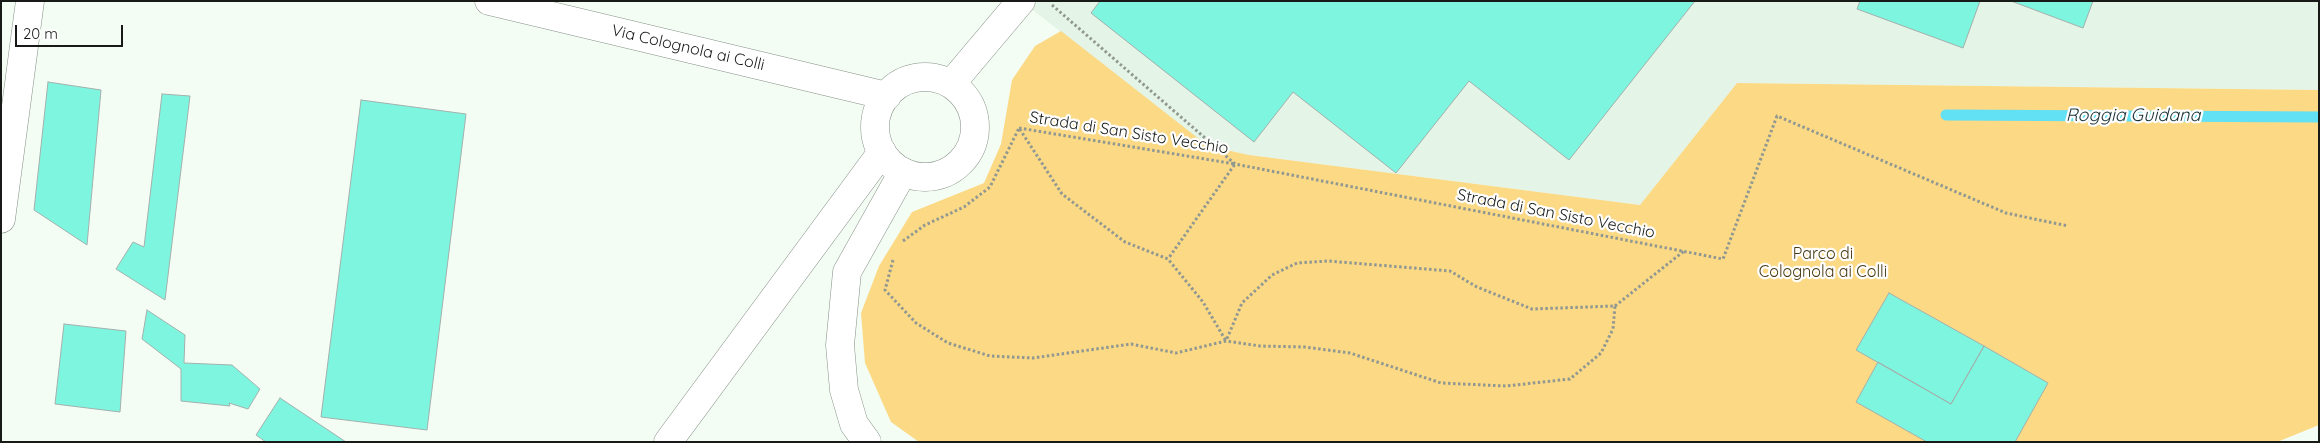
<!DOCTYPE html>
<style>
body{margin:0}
#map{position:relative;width:2320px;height:443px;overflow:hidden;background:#f3fdf4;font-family:Quicksand,sans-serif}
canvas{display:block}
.frame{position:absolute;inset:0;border:2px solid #171a17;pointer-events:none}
.scale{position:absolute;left:15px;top:25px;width:108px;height:22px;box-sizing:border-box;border:2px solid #171a17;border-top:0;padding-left:6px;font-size:15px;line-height:18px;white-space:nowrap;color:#171a17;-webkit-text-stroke:4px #fff;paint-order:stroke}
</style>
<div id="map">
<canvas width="2320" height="443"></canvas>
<div class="frame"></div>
<div class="scale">20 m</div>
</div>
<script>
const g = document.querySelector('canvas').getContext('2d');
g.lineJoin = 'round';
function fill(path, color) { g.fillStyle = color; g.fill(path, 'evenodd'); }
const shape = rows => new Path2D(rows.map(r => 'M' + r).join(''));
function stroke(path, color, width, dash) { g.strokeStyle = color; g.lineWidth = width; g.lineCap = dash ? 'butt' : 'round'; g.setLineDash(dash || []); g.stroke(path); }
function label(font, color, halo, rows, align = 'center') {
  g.font = font + ' Quicksand,sans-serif'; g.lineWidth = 4.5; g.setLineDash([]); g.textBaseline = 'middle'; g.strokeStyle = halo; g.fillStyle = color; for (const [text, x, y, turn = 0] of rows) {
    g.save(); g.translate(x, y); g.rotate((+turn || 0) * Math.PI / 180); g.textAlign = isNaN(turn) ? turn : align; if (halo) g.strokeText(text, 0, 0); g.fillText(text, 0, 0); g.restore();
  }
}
fill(shape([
 [1021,1,2319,1,2319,90,1737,83,1640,205,1249,155,1208,146]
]), '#e4f4e6');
fill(shape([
 [1061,31,1208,146,1249,155,1640,205,1737,83,2319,90,2319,425,2277,442,919,442,891,422,865,363,861,313,879,266,912,212,984,183,1001,144,1012,80,1035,46]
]), '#fbd985');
stroke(shape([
 [1946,115,2319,117]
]), '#62e1f5', 11);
const building = shape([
 [1100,1,1695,1,1569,160,1469,81,1396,173,1293,92,1254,142,1091,13,1100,1],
 [1860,1,1980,1,1963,48,1857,9,1860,1],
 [2011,1,2093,1,2083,28,2011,1],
 [48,82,101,90,87,245,34,210,48,82],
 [162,94,190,96,165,300,116,269,133,242,144,247,162,94],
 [361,100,466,114,427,430,321,417,361,100],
 [1889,293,1984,346,1951,404,1856,350,1889,293],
 [147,310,185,335,184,363,232,365,260,389,248,409,229,403,230,406,181,401,181,369,142,339,147,310],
 [64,324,126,331,120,412,55,404,64,324],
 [1984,346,2048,383,2015,442,1927,442,1856,402,1878,362,1951,404,1984,346],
 [280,398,346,442,266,442,256,435,280,398]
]);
fill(building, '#7ef6df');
stroke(building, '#a3b0ad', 1);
const street = shape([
 [489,1,887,96],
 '875 127a50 50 0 1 1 100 0a50 50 0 1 1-100 0Z',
 [951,84,1021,1]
]);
const secondary = shape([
 [1,219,30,1]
]);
const highway = shape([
 [668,442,882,152],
 [867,442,854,424,844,390,840,345,847,272,903,172]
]);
stroke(street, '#879088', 29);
stroke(secondary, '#879088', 29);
stroke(highway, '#879088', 29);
stroke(shape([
 [1052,5,1235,164,1723,259,1777,116,2006,213,2068,226],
 [1019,128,1235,164,1168,259],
 [903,241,925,225,964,207,990,187,1019,128,1062,194,1125,242,1168,259,1203,302,1226,341],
 [893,260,885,290,916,323,948,343,990,356,1033,358,1131,344,1176,353,1226,341,1260,346,1305,347,1350,353,1441,383,1506,386,1570,379,1601,353,1613,329,1615,306,1532,309,1477,287,1450,271,1328,261,1297,263,1272,275,1242,303,1226,341],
 [1615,306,1684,251]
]), '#919892', 3, [2.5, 2.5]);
stroke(street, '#fff', 28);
stroke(secondary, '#fff', 28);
stroke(highway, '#fff', 28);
label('16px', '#171a17', '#fff', [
 ["Via Colognola ai Colli",688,48,13],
 ["Strada di San Sisto Vecchio",1129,133,9],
 ["Strada di San Sisto Vecchio",1556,214,11]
]);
label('16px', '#473913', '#fff', [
 ["Parco di",1823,254],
 ["Colognola ai Colli",1823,272]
]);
label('italic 18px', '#1a3034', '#fff', [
 ["Roggia Guidana",2133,116]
]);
</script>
